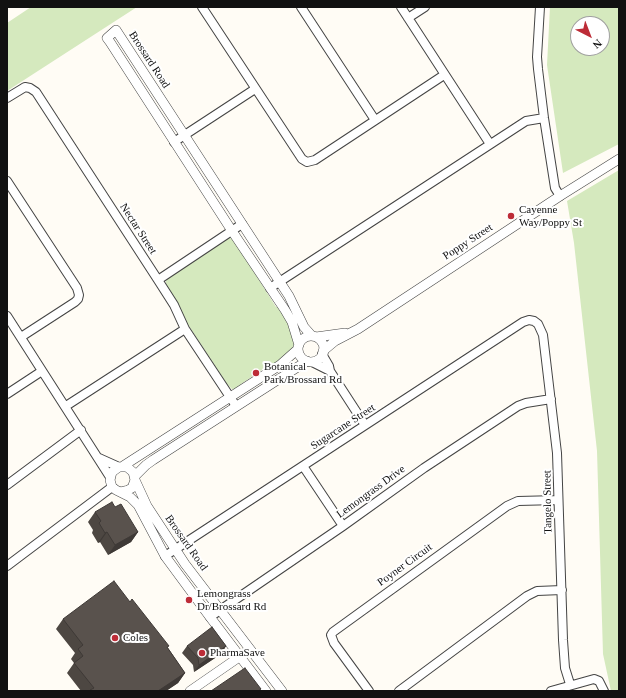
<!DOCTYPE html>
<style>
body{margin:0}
#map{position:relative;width:626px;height:698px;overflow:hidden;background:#fffcf5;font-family:"Times New Roman",serif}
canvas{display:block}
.frame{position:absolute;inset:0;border:8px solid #111;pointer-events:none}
.north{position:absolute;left:570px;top:16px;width:40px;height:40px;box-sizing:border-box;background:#fff;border:1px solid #a0a0a0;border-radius:50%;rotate:138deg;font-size:11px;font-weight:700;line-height:16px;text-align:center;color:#111}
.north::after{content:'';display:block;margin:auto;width:14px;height:18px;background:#bd2c37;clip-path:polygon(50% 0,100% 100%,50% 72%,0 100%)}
</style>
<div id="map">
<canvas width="626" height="698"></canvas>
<div class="frame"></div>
<div class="north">N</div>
</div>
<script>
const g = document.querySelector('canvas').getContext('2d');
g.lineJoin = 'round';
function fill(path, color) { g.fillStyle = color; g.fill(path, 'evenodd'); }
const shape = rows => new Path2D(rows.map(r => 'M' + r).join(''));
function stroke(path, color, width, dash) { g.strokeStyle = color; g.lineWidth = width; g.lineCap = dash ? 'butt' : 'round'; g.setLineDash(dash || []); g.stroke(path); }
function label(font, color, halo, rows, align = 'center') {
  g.font = font + ' "Times New Roman",serif'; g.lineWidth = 4; g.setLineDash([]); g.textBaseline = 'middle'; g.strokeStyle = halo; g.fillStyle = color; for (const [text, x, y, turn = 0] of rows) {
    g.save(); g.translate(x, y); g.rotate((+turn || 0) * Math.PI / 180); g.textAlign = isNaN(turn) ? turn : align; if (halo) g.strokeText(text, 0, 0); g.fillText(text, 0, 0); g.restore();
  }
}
fill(shape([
 [31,7,137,7,7,91,7,23],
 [550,7,619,7,619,144,563,173,547,65],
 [578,24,602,24,602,48,578,48],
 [619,170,619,691,611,691,603,654,597,451,574,243,567,201],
 [230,238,234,240,276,307,281,307,287,317,294,339,294,345,292,351,278,364,272,363,241,384,240,387,236,390,232,389,227,384,183,317,179,305,166,285,166,281,168,278,226,239]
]), '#d5e9be');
const minor = shape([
 [202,7,302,159,307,162,315,160,444,75],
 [301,7,375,120],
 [401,7,490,144],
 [540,7,537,57,538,69,544,118,555,188,560,196],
 [408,18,425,7],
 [7,98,25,87,30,88,36,92,158,280,174,305,185,329,236,406],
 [174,142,255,89],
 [7,181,77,288,79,295,78,299,75,302,21,337],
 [158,280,242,224],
 [270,288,526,121,544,118],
 [7,316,110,477],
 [322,354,329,366,330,371,365,425],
 [312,362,330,371],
 [7,394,42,371],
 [66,406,185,329],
 [99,458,119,467],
 [303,466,343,526],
 [7,485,81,430],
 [165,556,523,322,529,320,534,321,538,324,543,335,557,453,563,640,565,668,570,684],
 [7,566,112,487],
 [210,617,343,526,424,468,518,406,526,403,551,399],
 [369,691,334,643,331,635,333,632,507,506,518,501,558,500],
 [399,691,527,596,537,591,562,590],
 [551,691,594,679,599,681,604,691]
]);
const tertiary = shape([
 '298 349a13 13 0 1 1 26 0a13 13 0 1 1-26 0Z',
 [316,337,345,333],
 [299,345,292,322,285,310,232,231,110,42,107,38,116,30,289,296,304,327,312,336],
 [323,351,335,341,358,329,560,196,619,159],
 [123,466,280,365,298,349],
 [135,476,146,465,153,460,307,361],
 [135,480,147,506,185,564,282,691],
 [120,492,128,490,132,488,135,480,133,472,127,467,119,467,112,472,110,480,112,487,116,490,130,497,138,505,165,556,210,617,266,691],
 [190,691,245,653]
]);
stroke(minor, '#444', 10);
stroke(tertiary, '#444', 10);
stroke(minor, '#fff', 8);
stroke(tertiary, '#fff', 9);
fill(shape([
 [115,507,138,532,131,542,108,555,100,542,98,543,92,533,93,530,88,522,95,512],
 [130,602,168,648,185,673,178,683,166,691,81,691,67,673,74,663,71,659,75,653,56,629,63,619],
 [187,646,226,646,221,654,194,672,193,665,182,653]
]), '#4d4742');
fill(shape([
 [107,532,100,542,98,543,105,533],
 [138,532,131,542,108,555,115,545],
 [226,646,221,654,194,672,199,665],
 [185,673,178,683,166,691,158,691]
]), '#3e3936');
const building = shape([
 [112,502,115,507,121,504,138,532,115,545,107,532,105,533,99,523,101,521,95,512,112,502],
 [114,581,130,602,132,599,169,646,167,647,185,673,158,691,91,691,90,690,94,688,74,663,83,656,78,649,83,645,63,619,114,581],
 [212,627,226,646,199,665,198,658,187,646,212,627],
 [245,668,261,689,258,691,211,691,245,668]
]);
fill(building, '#59524d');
stroke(building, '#3e3936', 1);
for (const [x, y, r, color] of [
 [511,216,4,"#bd2c37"],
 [256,373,4,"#bd2c37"],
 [189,600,4,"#bd2c37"],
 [115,638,4,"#bd2c37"],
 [202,653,4,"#bd2c37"]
]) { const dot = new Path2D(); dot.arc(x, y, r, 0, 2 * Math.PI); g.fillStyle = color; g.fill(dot); stroke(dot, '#fff', 1.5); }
label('11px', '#111', '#fff', [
 ["Brossard Road",149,60,57],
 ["Nectar Street",138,229,57],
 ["Poppy Street",468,242,-33],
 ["Sugarcane Street",343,427,-33],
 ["Lemongrass Drive",371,492,-36],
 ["Tangelo Street",548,502,-91],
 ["Brossard Road",186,543,55],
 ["Poyner Circuit",405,565,-36]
]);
label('11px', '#111', '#fff', [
 ["Cayenne",519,210],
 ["Way/Poppy St",519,223],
 ["Botanical",264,367],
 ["Park/Brossard Rd",264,380],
 ["Lemongrass",197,594],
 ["Dr/Brossard Rd",197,607],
 ["Coles",123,638],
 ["PharmaSave",210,653]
], 'left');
</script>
